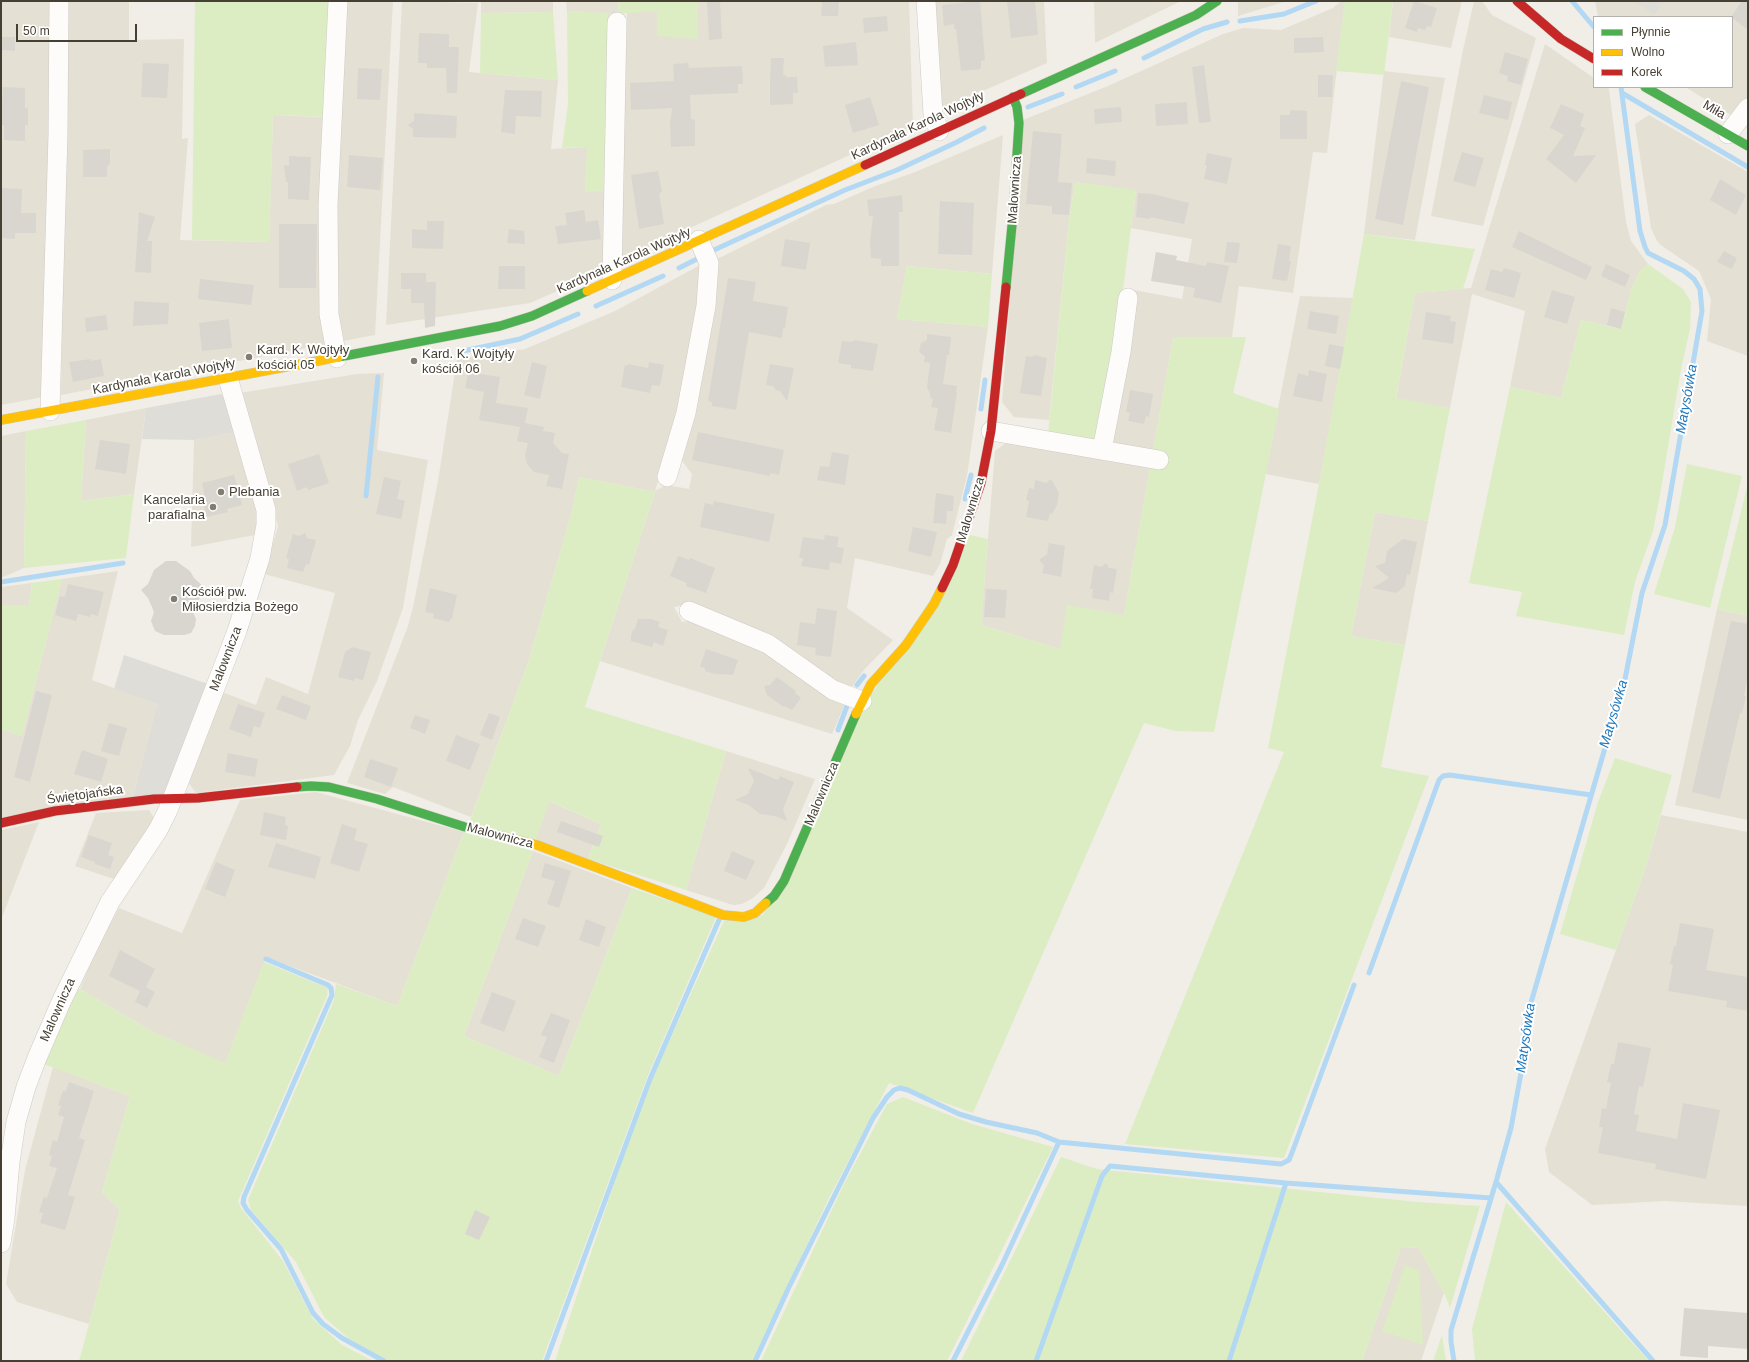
<!DOCTYPE html>
<meta charset="utf-8">
<style>
body{margin:0}
#map{position:relative;width:1749px;height:1362px;overflow:hidden;background:#f0eee7;font-family:Arial,sans-serif}
canvas{display:block}
.frame{position:absolute;inset:0;border:2px solid #463f33;pointer-events:none}
.legend{position:absolute;left:1593px;top:16px;width:140px;height:72px;box-sizing:border-box;background:#fff;border:1px solid #b5b2ad;margin:0;padding:5px 7px;list-style:none;font-size:12px;color:#463f33}
.legend li{display:flex;align-items:center;gap:8px;height:20px}
.legend b{width:20px;border:1px solid #b5b2ad}
.scale{position:absolute;left:16px;top:24px;width:121px;height:18px;box-sizing:border-box;border:2px solid #463f33;border-top:0;padding-left:5px;font-size:12px;line-height:14px;white-space:nowrap;color:#463f33;-webkit-text-stroke:3px #fff;paint-order:stroke}
</style>
<div id="map">
<canvas width="1749" height="1362"></canvas>
<div class="frame"></div>
<ul class="legend">
<li><b style="height:5px;background:#4caf50"></b>Płynnie</li>
<li><b style="height:5px;background:#ffc107"></b>Wolno</li>
<li><b style="height:5px;background:#c62828"></b>Korek</li>
</ul>
<div class="scale">50 m</div>
</div>
<script>
const g = document.querySelector('canvas').getContext('2d');
g.lineJoin = 'round';
function fill(path, color) { g.fillStyle = color; g.fill(path, 'evenodd'); }
const shape = rows => new Path2D(rows.map(r => 'M' + r).join(''));
function stroke(path, color, width, dash) { g.strokeStyle = color; g.lineWidth = width; g.lineCap = dash ? 'butt' : 'round'; g.setLineDash(dash || []); g.stroke(path); }
function label(font, color, halo, rows, align = 'center') {
  g.font = font + ' Arial,sans-serif'; g.lineWidth = 4; g.setLineDash([]); g.textBaseline = 'middle'; g.strokeStyle = halo; g.fillStyle = color; for (const [text, x, y, turn = 0] of rows) {
    g.save(); g.translate(x, y); g.rotate((+turn || 0) * Math.PI / 180); g.textAlign = isNaN(turn) ? turn : align; if (halo) g.strokeText(text, 0, 0); g.fillText(text, 0, 0); g.restore();
  }
}
fill(shape([
 [1,1,129,1,129,40,184,39,182,139,188,138,180,240,269,242,273,115,339,118,345,1,393,1,375,335,61,395,65,89,43,397,1,405],
 [402,1,478,3,469,72,558,80,551,149,588,147,585,192,606,190,605,270,530,303,386,325],
 [481,1,553,1,553,12,481,13],
 [566,1,618,1,619,14,567,11],
 [698,1,909,1,913,126,620,260,627,12,657,11,698,38],
 [932,1,1044,1,1047,63,937,111],
 [1094,1,1181,1,1095,43],
 [1239,1,1287,1,1238,16,1238,3],
 [1341,1,1345,1,1327,153,1313,152,1293,293,1239,286,1232,337,1173,338,1124,615,1060,649,981,625,995,451,1010,440,1107,457,1134,290,1182,299,1192,239,1131,228,1136,191,1075,182,1069,221,1049,420,1014,417,1002,402,1023,120,1108,86,1223,34,1243,28,1281,30,1333,8],
 [1393,1,1462,1,1451,48,1389,37],
 [1474,1,1482,1,1492,15,1536,38,1483,226,1431,216,1463,50],
 [1595,1,1748,1,1748,99,1734,117,1685,87,1732,87,1732,17,1598,17],
 [1545,44,1594,78,1594,87,1607,87,1609,89,1626,222,1631,241,1648,264,1640,271,1631,290,1621,329,1581,320,1561,398,1510,387,1525,311,1472,294,1450,408,1396,399,1415,293,1471,288],
 [1384,71,1445,78,1415,240,1364,234],
 [1649,115,1748,172,1748,356,1707,341,1711,299,1699,271,1662,246,1657,241,1651,228,1635,124],
 [1003,135,992,274,907,266,897,319,988,327,967,476,952,535,947,539,940,564,933,576,855,558,847,608,893,640,863,671,852,687,836,682,690,604,674,607,682,622,695,620,753,645,845,704,832,734,600,661,655,492,579,477,571,515,528,663,471,817,393,787,385,794,347,783,408,626,413,607,438,481,457,359,525,349,615,311,704,263,684,392,655,491,666,485,689,489,692,474,679,457,717,259,826,205,834,204,873,187,915,172],
 [1300,296,1354,298,1319,484,1265,474],
 [384,373,377,450,428,460,403,608,377,681,358,720,350,746,334,775,196,793,188,782,222,692,256,705,266,677,308,694,335,593,264,574,278,526,240,393,357,374],
 [146,408,134,494,81,501,86,420],
 [26,431,24,568,1,578,1,436],
 [236,432,258,507,255,535,191,547,194,440],
 [1375,512,1428,521,1405,645,1351,636],
 [118,571,92,680,157,704,132,800,1,818,1,729,22,736,62,579],
 [32,583,29,605,1,605,1,587],
 [1717,609,1748,616,1748,820,1675,805],
 [726,751,815,779,787,844,764,888,753,898,742,904,733,905,686,890],
 [316,792,464,832,397,1006,266,957,225,1064,151,1031,80,989,93,956,119,908,182,933,240,800],
 [549,801,601,824,588,859,535,840],
 [149,810,156,821,120,881,75,866,96,813],
 [1661,815,1748,832,1748,1206,1665,1201,1592,1205,1549,1172,1545,1149,1646,866],
 [39,822,1,920,1,921,1,830],
 [533,851,632,888,559,1076,464,1036],
 [53,1067,130,1096,102,1192,120,1210,89,1324,17,1302,6,1284,25,1170],
 [1401,1247,1419,1248,1444,1293,1421,1361,1362,1361]
]), '#e5e0d4');
fill(shape([
 [195,1,333,1,328,117,273,115,269,242,192,240],
 [618,1,698,1,698,39,657,36,657,11,619,14],
 [1345,1,1393,1,1384,75,1336,71],
 [567,11,610,13,610,110,606,190,585,192,587,147,562,148,568,104],
 [553,12,558,80,480,73,481,13],
 [1075,182,1136,190,1115,351,1097,444,1048,434,1069,221],
 [1364,234,1475,249,1463,289,1415,293,1396,398,1450,408,1428,521,1375,512,1351,636,1405,645,1381,767,1429,776,1284,1158,1125,1144,1284,752,1268,748,1319,484],
 [1648,264,1683,289,1691,302,1690,329,1681,369,1660,495,1653,531,1635,582,1624,635,1516,616,1522,592,1469,583,1510,387,1561,398,1581,320,1621,329,1631,290,1640,271],
 [907,266,992,274,988,327,897,319],
 [1177,337,1246,337,1233,393,1279,409,1214,732,1175,731,1144,723,973,1113,889,1083,829,1198,752,1361,555,1361,641,1103,724,921,763,915,863,708,970,535,988,539,981,625,1060,649,1067,605,1124,615,1173,338],
 [86,420,81,501,134,494,126,558,24,568,26,431],
 [1687,464,1742,476,1710,608,1654,594,1675,527],
 [579,477,655,492,585,707,726,751,686,890,588,859,601,824,550,801,535,840,469,823,528,663,571,515],
 [1748,483,1748,616,1717,609],
 [62,579,22,736,1,729,1,605,29,605,32,583],
 [1615,758,1672,775,1646,866,1616,950,1560,934,1598,802],
 [464,832,533,851,464,1036,559,1076,632,888,716,917,648,1075,542,1361,388,1361,348,1338,324,1317,296,1262,251,1210,248,1200,334,1000,336,984,397,1006],
 [264,962,328,988,327,996,238,1201,241,1208,283,1261,313,1319,342,1345,373,1361,79,1361,120,1210,102,1192,130,1096,41,1063,74,987,80,989,151,1031,225,1063],
 [903,1097,972,1124,1053,1147,947,1361,761,1361,844,1184,887,1104],
 [1061,1157,1097,1169,1417,1202,1480,1206,1450,1308,1444,1293,1419,1248,1401,1247,1362,1361,961,1361],
 [1506,1202,1626,1336,1649,1361,1475,1361,1472,1329],
 [1405,1265,1419,1270,1423,1345,1382,1331],
 [1442,1335,1446,1361,1433,1361]
]), '#dcedc4');
fill(shape([
 [1635,1,1663,1,1654,15],
 [221,394,228,401,236,432,194,440,142,439,146,408],
 [124,655,208,684,173,793,132,800,157,704,114,689]
]), '#dfddd8');
stroke(shape([
 [1572,1,1594,27],
 [1240,21,1284,14,1316,1],
 [1144,58,1203,29,1227,22],
 [1076,87,1115,71],
 [1622,93,1748,167],
 [1028,107,1062,94],
 [714,250,845,190,897,170,955,143,984,128],
 [679,268,699,258],
 [596,306,663,276],
 [463,351,520,339,578,314],
 [981,409,985,380],
 [366,496,378,377],
 [965,499,971,475],
 [1,582,123,563],
 [857,685,864,676],
 [838,730,847,706],
 [266,959,328,985,331,988,332,995,244,1197,243,1203,247,1210,281,1249,313,1313,323,1324,342,1338,384,1361],
 [1369,973,1439,780,1443,776,1450,775,1591,795],
 [1496,1182,1653,1361],
 [546,1361,650,1079,719,920],
 [755,1361,789,1287,873,1118,887,1097,894,1090,900,1088,908,1090,959,1114,986,1122,1037,1133,1059,1142,1281,1164,1289,1160,1293,1150,1354,985],
 [953,1361,1002,1265,1059,1142],
 [1036,1361,1102,1176,1110,1166,1286,1183],
 [1229,1361,1286,1183,1491,1198],
 [1454,1361,1451,1342,1451,1330,1496,1182,1511,1128,1521,1073,1525,1024,1528,1013,1625,679,1642,593,1665,525,1702,311,1700,289,1694,279,1684,271,1648,253,1645,247,1640,231,1621,87]
]), '#b2d8f3', 5);
fill(shape([
 [707,1,720,1,722,39,709,40],
 [822,1,839,1,838,16,821,16],
 [980,1,985,60,981,61,981,69,961,71,956,29,954,29,954,24,944,26,942,5],
 [1007,1,1035,1,1038,35,1011,38],
 [1414,1,1437,8,1431,27,1427,26,1425,30,1418,28,1417,32,1405,28],
 [1742,1,1748,1,1748,30,1731,17],
 [887,16,888,31,864,33,863,18],
 [419,33,449,34,449,47,459,47,457,93,447,93,446,68,427,68,427,63,418,63],
 [1,37,15,37,15,51,1,50],
 [1323,37,1324,52,1294,53,1294,38],
 [856,42,858,65,825,67,823,46],
 [1505,52,1528,59,1521,85,1507,81,1508,76,1499,73],
 [771,58,784,58,783,75,786,75,786,77,797,77,798,93,793,93,793,104,770,105,770,81],
 [143,63,169,64,167,98,141,97],
 [688,63,689,68,742,66,743,84,738,84,738,93,690,95,691,119,695,120,695,146,671,147,670,124,672,108,631,110,630,83,674,81,673,64],
 [1204,65,1211,122,1199,123,1192,67],
 [358,68,382,69,380,100,357,99],
 [1318,75,1333,75,1332,97,1318,97],
 [1401,81,1429,87,1403,225,1375,219],
 [3,87,25,88,25,108,28,108,28,125,25,125,25,141,4,140,4,125,1,125],
 [505,90,542,91,541,117,516,116,515,134,501,132],
 [1484,95,1512,102,1508,120,1479,113],
 [870,97,879,125,853,133,845,105],
 [1187,102,1188,124,1156,126,1155,104],
 [1561,104,1584,114,1580,126,1585,128,1573,156,1596,155,1576,183,1546,159,1564,135,1550,128],
 [1121,107,1122,122,1095,124,1094,109],
 [1290,110,1307,111,1307,139,1280,139,1280,115,1290,115],
 [414,113,457,116,456,138,413,137,413,129,408,125,414,121],
 [1033,131,1062,134,1058,182,1072,183,1069,215,1052,214,1052,206,1026,204],
 [110,149,110,163,107,167,107,177,83,177,83,150],
 [1462,152,1484,158,1475,187,1453,181],
 [1207,153,1232,158,1227,184,1204,179,1207,165,1205,165],
 [349,155,383,158,380,190,347,187],
 [289,156,311,157,309,200,288,199,288,182,286,182,284,165,289,166],
 [1087,158,1116,161,1115,176,1086,173],
 [658,171,662,192,659,193,664,224,639,229,631,175],
 [1720,179,1746,195,1736,215,1710,200],
 [1,188,22,189,21,213,36,213,36,233,15,233,15,239,1,238],
 [1138,193,1153,194,1189,203,1184,224,1150,217,1150,219,1136,217],
 [902,195,903,212,899,212,899,266,881,266,881,259,871,258,870,243,873,216,869,216,867,200],
 [940,201,974,203,972,255,938,254],
 [584,210,586,222,598,220,601,239,558,244,555,226,567,225,565,213],
 [139,212,155,217,147,241,152,241,151,273,135,272],
 [427,221,444,221,443,249,412,248,412,229,427,230],
 [279,224,317,224,316,288,279,288],
 [509,229,524,231,525,244,507,243],
 [1519,231,1592,267,1586,280,1512,247],
 [785,239,810,243,806,270,781,266],
 [1227,242,1240,243,1237,263,1224,262],
 [1278,244,1291,246,1289,261,1291,261,1287,281,1272,279],
 [1724,251,1737,258,1732,269,1717,262],
 [1156,252,1177,256,1176,260,1206,266,1207,262,1229,266,1221,303,1193,297,1195,288,1151,281],
 [1606,264,1630,275,1625,287,1601,276],
 [499,266,525,266,525,289,498,289],
 [1504,268,1521,273,1514,298,1485,290,1491,269,1502,272],
 [401,273,426,273,426,282,436,282,435,326,425,328,424,303,411,303,411,289,401,289],
 [728,278,756,282,753,301,788,307,785,328,783,328,782,338,749,332,736,410,712,406,712,402,708,401],
 [200,279,254,285,251,305,198,299],
 [1552,290,1575,297,1567,324,1544,317],
 [134,301,169,303,168,324,133,326],
 [1611,308,1625,312,1621,329,1607,325],
 [1310,311,1339,316,1336,334,1307,329],
 [1426,312,1451,316,1450,321,1456,322,1453,344,1422,339],
 [106,315,108,330,86,332,85,318],
 [229,319,232,348,202,351,199,323],
 [927,334,951,337,949,355,947,355,943,384,957,386,956,392,957,393,951,433,934,430,938,408,931,407,933,399,930,397,930,393,927,388,930,363,924,362,925,356,919,352,921,343,927,340],
 [855,340,878,344,873,371,851,368,851,365,838,363,842,341,851,342],
 [1329,344,1344,347,1340,369,1325,366],
 [1034,355,1047,358,1041,396,1020,393,1026,356,1032,357],
 [91,359,91,361,101,359,104,376,73,382,69,362],
 [532,362,547,366,540,399,524,395],
 [649,362,664,365,660,386,652,385,650,393,621,387,625,365,627,366,628,364,648,368],
 [770,364,794,368,787,401,780,391,776,390,773,386,766,385],
 [1309,370,1327,374,1322,402,1293,396,1298,373,1308,376],
 [468,372,500,377,496,403,528,408,525,423,544,427,543,431,555,433,553,443,562,453,569,454,562,489,546,486,549,475,534,472,527,464,525,456,528,443,517,441,520,427,479,420,484,392,465,388],
 [1130,390,1153,394,1149,417,1146,416,1144,424,1128,421,1130,413,1126,412],
 [698,432,784,450,779,475,770,473,770,476,692,460],
 [100,440,130,444,126,474,95,469],
 [832,452,849,455,845,485,817,480,820,466,829,467],
 [319,454,329,483,308,490,307,487,297,491,288,464],
 [234,475,242,505,227,509,228,512,207,517,202,499,205,497,202,483],
 [384,477,401,481,397,499,405,501,401,519,376,514],
 [1051,479,1059,493,1057,505,1052,514,1050,513,1048,521,1026,517,1029,501,1026,500,1029,488,1034,489,1035,480,1046,483],
 [936,493,954,496,953,511,947,511,946,524,933,523],
 [714,501,775,514,769,542,700,527,705,503,713,505],
 [913,527,937,532,931,557,908,551],
 [305,533,307,538,316,540,309,565,306,564,303,572,287,568,289,559,286,558,293,534,299,536],
 [825,535,839,537,837,547,844,548,841,564,830,562,829,570,801,566,803,558,799,558,803,537,824,540],
 [1403,539,1417,542,1410,575,1407,574,1405,586,1396,593,1372,588,1389,578,1375,566,1385,563,1387,551],
 [1049,543,1065,546,1061,577,1042,573,1044,565,1039,560,1047,554],
 [678,556,689,560,690,558,715,568,706,593,686,586,687,583,670,576],
 [166,561,176,561,190,571,194,578,205,588,204,596,199,599,193,612,196,619,195,626,191,633,184,635,164,635,155,631,151,621,154,612,148,598,141,590,148,584,154,570],
 [1106,563,1109,568,1117,569,1113,593,1110,592,1109,601,1092,598,1093,589,1090,589,1094,565,1101,567],
 [68,584,104,592,98,616,90,614,90,617,78,614,76,621,55,615,60,596,65,597],
 [430,588,457,595,452,619,450,619,449,622,433,618,434,614,425,612],
 [986,589,1007,590,1005,618,984,617],
 [817,608,837,611,831,657,815,655,816,648,797,645,800,622,815,624],
 [638,619,651,619,660,622,658,627,668,630,663,646,654,642,652,647,631,641,631,635,633,630,635,629],
 [1731,621,1748,624,1748,676,1744,696,1746,696,1742,713,1740,713,1720,799,1692,792],
 [352,647,371,652,363,680,355,678,354,681,338,677,345,652],
 [706,649,738,660,733,675,715,674,705,671,705,668,700,667],
 [777,677,796,691,795,693,801,698,792,710,785,706,784,707,767,695,764,686,770,685],
 [36,691,52,695,30,782,14,777],
 [282,695,311,706,306,720,276,709],
 [238,704,265,713,260,728,254,726,251,737,229,729],
 [489,713,500,717,492,740,480,735],
 [415,715,430,720,425,734,410,728],
 [109,723,127,728,119,756,101,751],
 [456,735,480,744,470,770,446,761],
 [82,750,108,759,101,782,74,774],
 [228,753,258,759,255,777,225,772],
 [370,759,398,768,391,787,364,777],
 [748,768,778,780,780,776,794,782,783,809,787,821,775,816,760,814,749,805,735,800,748,794,754,781],
 [264,812,286,817,285,825,288,826,286,840,260,835],
 [561,821,603,836,599,847,557,832],
 [342,824,357,829,354,840,368,844,359,872,330,863],
 [89,835,112,843,108,855,114,857,110,869,95,864,95,862,81,857],
 [276,843,321,857,315,879,268,867],
 [732,851,755,861,746,880,724,871],
 [216,862,235,870,225,897,205,889],
 [545,863,571,871,559,908,547,904,555,881,541,877],
 [523,918,546,926,538,947,515,939],
 [586,919,606,927,599,947,579,940],
 [1680,923,1714,929,1706,970,1748,977,1748,1011,1726,1007,1727,1001,1668,991,1673,965,1670,964,1674,946,1676,946],
 [120,950,155,969,146,987,155,992,147,1008,135,1002,140,991,109,976],
 [492,992,516,1001,504,1032,480,1023],
 [551,1013,570,1020,554,1063,539,1057,547,1037,541,1035],
 [1618,1042,1651,1048,1643,1087,1639,1086,1634,1114,1639,1115,1636,1131,1677,1139,1683,1103,1720,1110,1706,1179,1655,1169,1656,1164,1598,1153,1603,1127,1599,1127,1602,1108,1606,1109,1611,1083,1607,1082,1611,1064,1614,1064],
 [69,1082,94,1091,79,1138,85,1140,68,1195,75,1197,65,1230,40,1223,43,1213,39,1212,44,1197,47,1198,57,1168,49,1166,52,1156,49,1155,53,1140,57,1142,64,1117,58,1115,61,1106,58,1105,63,1091,66,1091],
 [475,1210,490,1217,479,1240,465,1234],
 [1684,1308,1748,1313,1748,1349,1708,1346,1708,1358,1680,1356]
]), '#d9d6d0');
const street = shape([
 [926,1,933,114,939,131],
 [1728,134,1748,108],
 [612,280,617,22],
 [337,358,329,314,328,205,338,1],
 [50,411,58,134,59,1],
 [991,431,1159,460],
 [1102,450,1121,352,1128,298],
 [667,477,686,413,706,306,709,263,699,240],
 [689,611,768,644,833,690,862,701],
 [1,1243,5,1218,10,1162,16,1122,26,1087,37,1058,61,1002,110,902,158,830,168,810,237,631,260,558,266,525,266,510,228,378]
]);
const fast = shape([
 [1645,87,1748,146],
 [1021,94,1196,15,1217,1],
 [1006,287,1013,215,1019,123,1017,107,1013,97],
 [339,357,500,326,532,316,587,291],
 [297,787,311,786,329,787,377,799,465,827,502,836],
 [766,903,774,896,784,881,856,714]
]);
const slow = shape([
 [587,291,865,165],
 [1,420,339,357],
 [856,714,871,684,906,645,934,604,942,588],
 [502,836,537,845,723,915,744,917,755,913,766,903]
]);
const jam = shape([
 [1517,1,1561,39,1594,59],
 [865,165,1021,94],
 [942,588,953,565,981,483,991,431,1006,287],
 [1,823,55,811,154,799,198,798,297,787]
]);
stroke(street, '#cecbc5', 20);
stroke(fast, '#d0cbbd', 10);
stroke(slow, '#d0cbbd', 10);
stroke(jam, '#d0cbbd', 10);
stroke(street, '#fdfcfb', 19);
stroke(fast, '#4caf50', 9);
stroke(slow, '#ffc107', 9);
stroke(jam, '#c62828', 9);
for (const [x, y, r, color] of [
 [249,357,4,"#827c72"],
 [414,361,4,"#827c72"],
 [221,492,4,"#827c72"],
 [213,507,4,"#827c72"],
 [174,599,4,"#827c72"]
]) { const dot = new Path2D(); dot.arc(x, y, r, 0, 2 * Math.PI); g.fillStyle = color; g.fill(dot); stroke(dot, '#fff', 1.5); }
label('13px', '#463f33', '#fff', [
 ["Miła",1714,110,30],
 ["Kardynała Karola Wojtyły",918,126,-25],
 ["Malownicza",1015,190,-86],
 ["Kardynała Karola Wojtyły",624,261,-24],
 ["Kardynała Karola Wojtyły",164,377,-11],
 ["Malownicza",971,510,-73],
 ["Malownicza",226,659,-69],
 ["Malownicza",822,794,-67],
 ["Świętojańska",85,795,-8],
 ["Malownicza",500,836,15],
 ["Malownicza",58,1010,-66]
]);
label('13px', '#463f33', '#fff', [
 ["Kard. K. Wojtyły",257,350],
 ["kościół 05",257,365],
 ["Kard. K. Wojtyły",422,354],
 ["kościół 06",422,369],
 ["Plebania",229,492],
 ["Kancelaria",205,500,"right"],
 ["parafialna",205,515,"right"],
 ["Kościół pw.",182,592],
 ["Miłosierdzia Bożego",182,607]
], 'left');
label('italic 14px', '#2079be', '#fff', [
 ["Matysówka",1687,399,-80],
 ["Matysówka",1614,714,-74],
 ["Matysówka",1526,1038,-82]
]);
</script>
